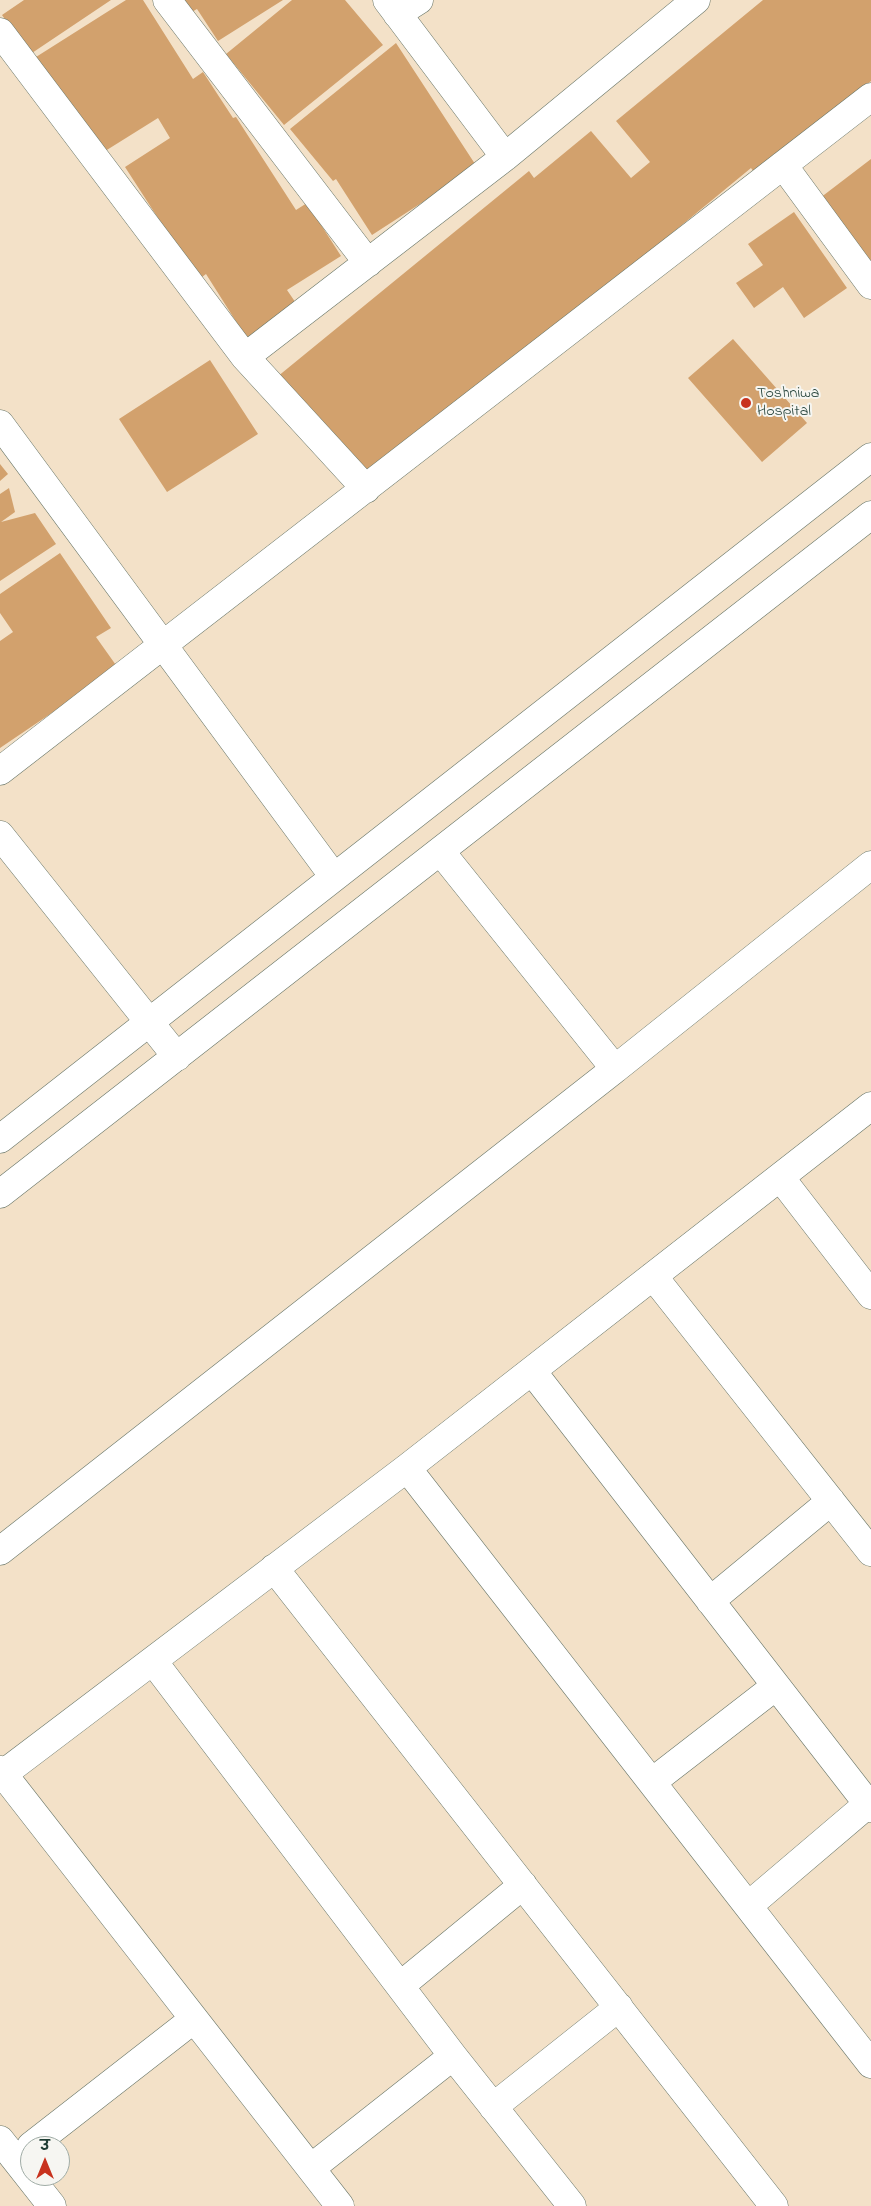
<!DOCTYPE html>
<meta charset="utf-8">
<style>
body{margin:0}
#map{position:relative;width:871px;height:2206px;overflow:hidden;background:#f3e1c8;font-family:"Indie Flower","Playpen Sans Deva",sans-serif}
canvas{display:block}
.north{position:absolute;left:20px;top:2136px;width:50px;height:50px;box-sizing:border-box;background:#f6f6f2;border:1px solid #a0aca6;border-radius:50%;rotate:0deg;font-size:14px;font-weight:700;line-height:20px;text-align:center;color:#1f3d34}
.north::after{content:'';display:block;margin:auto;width:18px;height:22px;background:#c8321e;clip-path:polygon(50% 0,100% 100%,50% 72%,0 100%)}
</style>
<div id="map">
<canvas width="871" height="2206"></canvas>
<div class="north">उ</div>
</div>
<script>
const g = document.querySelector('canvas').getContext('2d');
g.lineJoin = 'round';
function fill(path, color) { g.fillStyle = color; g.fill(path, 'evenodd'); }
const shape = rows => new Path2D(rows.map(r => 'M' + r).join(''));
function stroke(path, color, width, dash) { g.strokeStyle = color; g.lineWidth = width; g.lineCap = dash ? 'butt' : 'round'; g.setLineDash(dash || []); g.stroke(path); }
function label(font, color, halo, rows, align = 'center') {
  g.font = font + ' "Indie Flower",sans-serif'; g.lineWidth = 4; g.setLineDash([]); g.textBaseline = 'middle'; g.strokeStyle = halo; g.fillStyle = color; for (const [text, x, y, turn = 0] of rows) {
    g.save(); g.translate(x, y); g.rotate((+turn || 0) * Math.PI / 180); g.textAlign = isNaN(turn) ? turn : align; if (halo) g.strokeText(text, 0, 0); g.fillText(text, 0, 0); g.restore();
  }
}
fill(shape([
 [24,0,111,0,29,55,2,15],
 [126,0,143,0,193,79,203,72,233,118,236,117,296,210,307,203,341,256,287,290,300,309,249,342,206,274,198,280,125,167,170,138,158,118,102,153,80,125,36,57],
 [182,0,283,0,218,41,197,9,190,13],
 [292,0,345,0,383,45,284,125,226,54],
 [763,0,871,0,871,81,756,175,751,168,364,487,277,377,529,171,534,178,591,131,631,178,650,162,616,121],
 [396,43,477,167,372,235,336,179,333,181,290,129],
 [871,159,871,265,820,198],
 [794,212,847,288,804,318,783,287,754,308,736,283,763,265,748,244],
 [733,339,807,423,762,462,688,378],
 [210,360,258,434,167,492,119,419],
 [0,464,8,474,0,481],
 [9,488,15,512,1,522,35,513,56,544,0,581,0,494],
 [60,553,111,628,96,637,118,668,0,748,0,641,13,632,0,613,0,594]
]), '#d2a16d');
const minor = shape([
 [167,0,368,263],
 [387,0,505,157],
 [397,14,419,0],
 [0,32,245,357,366,489],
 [783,165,871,285],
 [245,357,505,157,696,0],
 [0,424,334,877],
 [0,771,871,97],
 [0,835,177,1057],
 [615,1069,871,865],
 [0,1139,871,457],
 [780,1177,871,1295],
 [0,1194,871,515],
 [653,1276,871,1552],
 [532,1371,871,1808],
 [407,1468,871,2064],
 [0,1551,615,1069,441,852],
 [274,1568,774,2206],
 [710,1601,831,1501],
 [153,1661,453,2056,572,2206],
 [0,1770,340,2206],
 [3,1774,407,1468,871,1106],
 [652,1782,776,1686],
 [748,1906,868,1804],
 [400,1986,523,1885],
 [493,2107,619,2007],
 [0,2140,52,2206],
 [31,2146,194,2019],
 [311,2168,453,2056]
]);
stroke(minor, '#697668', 29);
stroke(minor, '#fff', 28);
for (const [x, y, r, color] of [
 [746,403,6,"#c8321e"]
]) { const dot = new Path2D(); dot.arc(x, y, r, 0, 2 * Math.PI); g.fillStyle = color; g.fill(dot); stroke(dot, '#f6f6f2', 2); }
label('16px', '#1f3d34', '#f6f6f2', [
 ["Toshniwa",757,394],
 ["Hospital",757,412]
], 'left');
</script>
